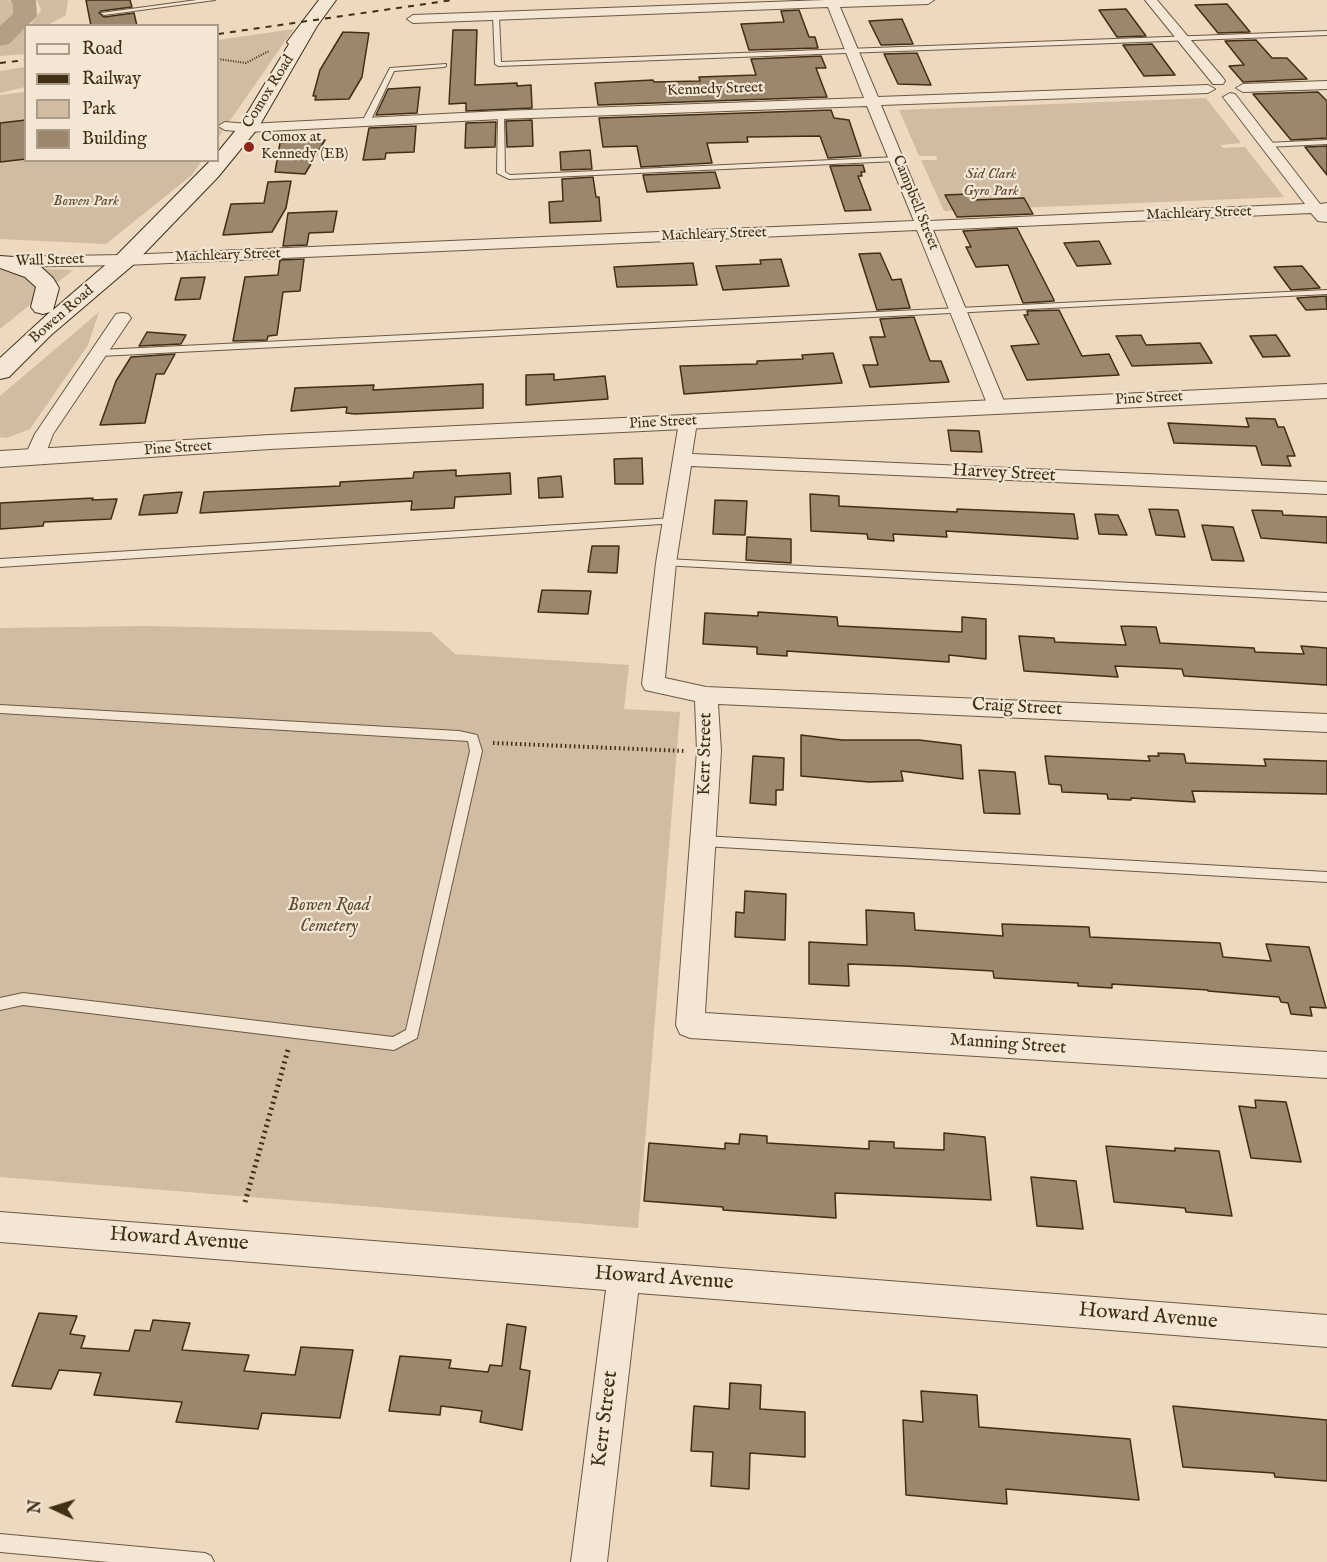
<!DOCTYPE html>
<style>
body{margin:0}
#map{position:relative;width:1327px;height:1562px;overflow:hidden;background:#edd9bf;font-family:"IM FELL English",serif}
canvas{display:block}
.legend{position:absolute;left:24px;top:24px;width:195px;height:138px;box-sizing:border-box;background:#f3e6d5;border:2px solid #ab9c88;margin:0;padding:8px 10px;list-style:none;font-size:18px;color:#402e15}
.legend li{display:flex;align-items:center;gap:12px;height:30px}
.legend b{width:30px;border:2px solid #ab9c88}
.north{position:absolute;left:24px;top:1478px;width:60px;height:60px;-webkit-text-stroke:4px #f3e6d5;paint-order:stroke;rotate:274deg;font-size:16px;font-weight:700;line-height:24px;text-align:center;color:#402e15}
.north::after{content:'';display:block;margin:auto;width:21px;height:27px;background:#402e15;clip-path:polygon(50% 0,100% 100%,50% 72%,0 100%)}
</style>
<div id="map">
<canvas width="1327" height="1562"></canvas>
<ul class="legend">
<li><b style="height:8px;background:#f3e6d5"></b>Road</li>
<li><b style="height:8px;background:#402e15"></b>Railway</li>
<li><b style="height:16px;background:#d0bca2"></b>Park</li>
<li><b style="height:16px;background:#9a876d"></b>Building</li>
</ul>
<div class="north">N</div>
</div>
<script>
const g = document.querySelector('canvas').getContext('2d');
g.lineJoin = 'round';
function fill(path, color) { g.fillStyle = color; g.fill(path, 'evenodd'); }
const shape = rows => new Path2D(rows.map(r => 'M' + r).join(''));
function stroke(path, color, width, dash) { g.strokeStyle = color; g.lineWidth = width; g.lineCap = dash ? 'butt' : 'round'; g.setLineDash(dash || []); g.stroke(path); }
function label(font, color, halo, rows, align = 'center') {
  g.font = font + ' "IM FELL English",serif'; g.lineWidth = 4.5; g.setLineDash([]); g.textBaseline = 'middle'; g.strokeStyle = halo; g.fillStyle = color; for (const [text, x, y, turn = 0] of rows) {
    g.save(); g.translate(x, y); g.rotate((+turn || 0) * Math.PI / 180); g.textAlign = isNaN(turn) ? turn : align; if (halo) g.strokeText(text, 0, 0); g.fillText(text, 0, 0); g.restore();
  }
}
fill(shape([
 [0,0,8,0,19,7,16,21,0,32],
 [37,0,68,0,66,15,48,25,30,25,41,10],
 [25,29,25,54,0,56,0,47],
 [294,29,283,44,218,138,218,40],
 [25,67,25,87,0,93,0,71],
 [25,92,26,160,202,161,192,175,106,244,0,239,0,95],
 [1206,98,1241,143,1220,145,1223,148,1245,147,1284,197,944,211,921,160,937,160,936,156,919,156,899,110],
 [0,267,73,270,0,329],
 [99,312,88,345,30,429,6,438,0,437,0,396],
 [146,626,431,632,455,654,629,665,624,709,680,712,638,1228,0,1177,0,628]
]), '#d0bca2');
fill(shape([
 [10,0,36,0,37,16,9,44,0,46,0,26,13,14,13,4,10,0]
]), '#b29f85');
const building = shape([
 [86,0,130,0,132,7,101,11,99,13,104,17,134,13,137,26,91,26,86,0],
 [1227,4,1250,32,1218,33,1195,5,1227,4],
 [1126,9,1146,36,1117,37,1099,10,1126,9],
 [799,10,809,37,815,37,818,48,749,50,741,24,784,22,781,11,799,10],
 [902,19,913,44,881,45,869,21,902,19],
 [453,30,477,30,475,85,517,83,517,86,531,85,532,108,466,111,466,103,449,104,453,30],
 [343,32,369,33,362,77,349,99,315,100,316,96,313,96,320,70,343,32],
 [1256,40,1272,58,1287,58,1307,79,1243,82,1229,66,1244,65,1225,41,1256,40],
 [1152,44,1175,75,1144,76,1123,45,1152,44],
 [917,53,931,85,898,84,884,54,917,53],
 [821,56,826,68,816,68,827,97,598,105,595,83,653,80,654,82,700,81,699,77,756,75,751,59,821,56],
 [420,87,417,113,376,115,388,89,420,87],
 [1318,92,1327,101,1327,138,1291,140,1253,94,1318,92],
 [831,110,834,118,849,120,861,156,828,158,820,136,747,137,748,142,707,143,712,163,641,167,637,146,603,147,599,118,831,110],
 [26,120,26,159,0,162,0,123,26,120],
 [532,120,533,146,507,147,506,121,532,120],
 [496,122,495,147,465,148,466,123,496,122],
 [416,126,414,152,386,153,385,159,363,160,369,128,416,126],
 [325,140,305,174,275,172,280,143,325,140],
 [1327,146,1327,175,1305,147,1327,146],
 [590,150,592,169,561,170,560,152,590,150],
 [863,165,865,172,861,172,862,176,858,176,871,210,845,211,830,166,863,165],
 [715,172,720,188,647,192,643,175,715,172],
 [593,177,596,197,599,197,601,221,550,223,549,202,563,201,562,179,593,177],
 [291,181,286,208,272,232,223,235,231,204,264,203,268,182,291,181],
 [968,194,972,200,1024,198,1033,214,957,217,945,195,968,194],
 [337,211,333,232,309,233,307,245,283,246,288,213,337,211],
 [1017,228,1054,300,1054,301,1023,303,1008,265,976,267,966,247,971,247,963,231,1017,228],
 [1099,241,1111,264,1077,266,1064,243,1099,241],
 [880,253,892,280,901,279,910,308,877,310,859,254,880,253],
 [304,259,300,291,283,292,277,335,268,336,267,340,233,341,245,277,278,275,280,260,304,259],
 [781,259,789,286,723,290,716,266,761,264,760,260,781,259],
 [693,263,697,285,617,287,614,267,693,263],
 [1302,266,1320,288,1291,290,1274,267,1302,266],
 [205,277,200,299,175,300,181,278,205,277],
 [1326,296,1327,309,1306,310,1297,298,1326,296],
 [1059,310,1082,356,1109,354,1119,375,1027,380,1011,346,1039,344,1024,315,1028,315,1027,311,1059,310],
 [914,317,930,361,941,361,949,382,870,387,863,365,878,365,870,337,885,337,880,319,914,317],
 [147,332,186,335,181,344,139,346,147,332],
 [1141,335,1146,345,1200,343,1212,363,1132,366,1116,336,1141,335],
 [1276,335,1290,356,1263,357,1250,336,1276,335],
 [833,353,842,383,684,394,680,366,757,364,757,361,803,359,802,355,833,353],
 [175,354,164,374,156,374,145,423,100,425,116,381,131,357,175,354],
 [554,374,554,380,605,376,608,399,526,405,526,375,554,374],
 [483,384,483,408,355,414,346,413,347,407,291,411,295,388,374,385,373,390,483,384],
 [1246,418,1275,419,1278,427,1284,427,1295,456,1287,456,1291,466,1262,465,1256,446,1174,443,1168,423,1249,427,1246,418],
 [948,430,979,431,982,452,951,451,948,430],
 [642,458,643,484,615,484,614,459,642,458],
 [456,470,456,476,510,473,511,494,455,497,454,508,411,510,412,501,200,513,204,492,340,486,340,482,413,478,414,472,456,470],
 [561,476,563,497,539,498,538,478,561,476],
 [182,492,177,513,139,515,144,495,182,492],
 [810,494,839,496,839,506,957,512,957,509,1074,514,1078,539,946,531,947,537,893,534,894,541,868,539,867,534,811,531,810,494],
 [93,498,92,500,117,499,111,519,44,522,43,526,0,529,0,503,93,498],
 [715,500,747,501,745,535,713,534,715,500],
 [1149,509,1178,510,1185,537,1156,535,1149,509],
 [1252,510,1282,511,1283,515,1327,517,1327,543,1261,538,1252,510],
 [1095,514,1118,515,1127,535,1099,534,1095,514],
 [1202,525,1233,527,1244,561,1212,560,1202,525],
 [747,537,791,539,791,563,746,560,747,537],
 [592,546,619,546,617,573,588,572,592,546],
 [542,590,591,591,588,614,538,612,542,590],
 [758,612,837,617,838,626,962,632,962,617,986,619,986,659,949,655,949,662,787,651,787,656,757,654,757,647,703,644,705,613,758,616,758,612],
 [1121,626,1156,627,1160,643,1254,648,1255,652,1304,654,1301,646,1327,648,1327,685,1184,676,1182,669,1115,666,1118,677,1024,671,1019,636,1054,638,1055,642,1126,645,1121,626],
 [801,735,842,740,919,740,961,745,963,779,901,771,903,781,869,782,801,776,801,735],
 [1158,753,1184,754,1186,763,1266,766,1264,759,1327,761,1327,794,1192,791,1195,802,1131,798,1131,800,1108,799,1107,794,1062,792,1061,785,1049,784,1045,756,1150,761,1148,756,1159,756,1158,753],
 [753,756,784,758,783,790,776,790,776,805,750,803,753,756],
 [979,770,1015,772,1020,814,984,813,979,770],
 [745,891,786,894,785,940,735,937,736,912,744,913,745,891],
 [866,910,914,913,915,930,1003,936,1002,924,1089,927,1090,937,1220,943,1223,957,1271,961,1266,944,1309,947,1326,1008,1310,1007,1312,1016,1291,1014,1288,1003,1281,1002,1279,997,1208,991,1208,990,1112,984,1112,988,1078,986,1078,983,994,978,993,971,904,966,848,964,849,986,809,984,809,942,867,945,866,910],
 [1255,1100,1286,1102,1301,1162,1251,1158,1239,1106,1256,1108,1255,1100],
 [944,1133,985,1137,991,1200,835,1193,836,1218,723,1210,723,1207,644,1201,649,1143,725,1149,725,1143,739,1144,740,1134,767,1136,767,1143,869,1149,869,1141,894,1142,894,1148,944,1150,944,1133],
 [1106,1146,1175,1151,1175,1148,1219,1151,1232,1216,1186,1212,1185,1208,1114,1202,1106,1146],
 [1031,1177,1076,1181,1083,1229,1037,1226,1031,1177],
 [39,1313,77,1316,70,1334,85,1336,81,1348,129,1351,135,1330,150,1331,153,1320,190,1323,182,1350,249,1355,244,1371,295,1375,301,1347,353,1350,340,1418,262,1413,258,1429,176,1422,182,1402,94,1395,101,1373,59,1370,51,1389,12,1386,39,1313],
 [507,1324,526,1327,520,1369,530,1371,522,1430,480,1422,482,1411,441,1406,440,1415,389,1411,400,1356,451,1360,449,1368,488,1372,490,1365,502,1366,507,1324],
 [730,1383,761,1385,760,1409,805,1412,805,1457,750,1453,749,1489,711,1486,713,1452,691,1451,694,1406,729,1409,730,1383],
 [921,1391,977,1395,979,1427,1130,1439,1139,1500,1006,1489,1007,1504,906,1495,903,1420,923,1422,921,1391],
 [1173,1406,1327,1420,1327,1481,1275,1477,1274,1473,1183,1467,1173,1406]
]);
fill(building, '#9a876d');
stroke(building, '#402e15', 1.5);
const service = shape([
 [197,0,215,0,104,15,101,13,197,0],
 [496,14,499,16,501,62,1327,31,1327,35,498,66,495,64,493,16,496,14],
 [446,64,446,66,444,67,394,71,370,122,364,123,362,122,390,68,446,64],
 [501,113,504,115,505,172,510,175,897,157,901,159,897,161,509,179,497,173,498,115,501,113],
 [1327,140,1327,144,1267,147,1263,145,1267,143,1327,140],
 [1327,290,1327,294,100,356,96,353,100,350,1327,290],
 [673,518,678,521,677,523,0,567,0,559,673,518],
 [666,559,1327,593,1327,601,662,565,661,563,662,561,666,559],
 [0,705,459,731,477,735,482,751,417,1038,394,1050,23,1005,0,1010,0,998,23,993,393,1037,406,1030,470,751,468,741,0,713,0,705],
 [703,836,1327,872,1327,882,703,846,699,845,697,841,699,837,703,836],
 [0,1534,205,1553,211,1556,214,1562,109,1562,0,1552,0,1534]
]);
const minor = shape([
 [825,0,934,0,928,4,840,7,878,97,1208,85,1215,89,1208,93,881,105,929,221,1305,204,1223,97,1230,93,1235,94,1320,204,1327,203,1327,222,1318,221,1311,213,933,230,1006,406,1003,410,997,412,991,410,988,406,917,230,125,265,0,267,0,257,125,255,914,221,867,106,501,119,248,132,225,130,218,126,225,122,248,124,501,111,864,98,828,7,413,23,407,19,413,15,825,0],
 [1145,0,1157,0,1223,78,1225,81,1223,84,1213,84,1145,0],
 [1327,81,1327,89,1243,92,1236,88,1243,84,1327,81],
 [122,313,128,314,131,318,53,434,44,458,41,462,27,462,24,458,35,434,116,314,122,313],
 [688,416,695,418,697,422,692,454,1327,482,1327,494,691,466,676,563,665,678,706,687,1327,714,1327,732,718,704,721,751,705,1013,1327,1052,1327,1078,690,1038,680,1034,676,1025,697,751,695,701,645,690,642,684,656,563,679,422,681,418,688,416],
 [0,1212,1327,1315,1327,1347,638,1293,607,1562,571,1562,606,1290,0,1242,0,1212]
]);
const tertiary = shape([
 [1327,384,1327,398,270,449,0,467,0,451,270,435,1327,384]
]);
const secondary = shape([
 [319,0,336,0,317,26,258,128,218,177,133,265,51,335,9,377,0,379,0,358,50,312,43,314,35,312,31,307,36,287,25,277,0,268,0,256,12,257,41,267,53,278,59,288,53,310,117,255,211,160,218,160,218,152,240,125,289,44,287,42,319,0]
]);
stroke(service, '#6b5940', 2);
stroke(minor, '#6b5940', 2);
stroke(tertiary, '#6b5940', 2);
stroke(secondary, '#402e15', 2);
stroke(shape([
 [218,59,246,63,269,51]
]), '#402e15', 2, [1, 1.5]);
stroke(shape([
 [493,743,686,751]
]), '#402e15', 4, [1.5, 3]);
stroke(shape([
 [245,1202,288,1050]
]), '#402e15', 5, [2, 4]);
fill(service, '#f3e6d5');
fill(minor, '#f3e6d5');
fill(tertiary, '#f3e6d5');
fill(secondary, '#f3e6d5');
stroke(shape([
 [218,34,453,0],
 [0,63,26,60]
]), '#402e15', 2, [6, 6]);
for (const [x, y, r, color] of [
 [249,147,6,"#8f2418"]
]) { const dot = new Path2D(); dot.arc(x, y, r, 0, 2 * Math.PI); g.fillStyle = color; g.fill(dot); stroke(dot, '#f3e6d5', 2); }
label('15px', '#402e15', '#f3e6d5', [
 ["Kennedy Street",715,90,-2],
 ["Comox Road",269,92,-58],
 ["Campbell Street",915,203,68],
 ["Machleary Street",1199,214,-2],
 ["Machleary Street",714,235,-2],
 ["Machleary Street",228,256,-2],
 ["Wall Street",50,261,-2],
 ["Bowen Road",62,315,-41],
 ["Pine Street",1149,399,-3],
 ["Pine Street",663,423,-3],
 ["Pine Street",178,449,-4]
]);
label('15px', '#402e15', '#f3e6d5', [
 ["Comox at",261,138],
 ["Kennedy (EB)",261,155]
], 'left');
label('italic 15px', '#5d4a31', '#f3e6d5', [
 ["Sid Clark",991,175],
 ["Gyro Park",991,192],
 ["Bowen Park",86,202]
]);
label('18px', '#402e15', '#f3e6d5', [
 ["Harvey Street",1004,474,3],
 ["Craig Street",1017,708,3],
 ["Kerr Street",706,754,-89],
 ["Manning Street",1008,1045,4]
]);
label('italic 18px', '#5d4a31', '#f3e6d5', [
 ["Bowen Road",329,906],
 ["Cemetery",329,927]
]);
label('21px', '#402e15', '#f3e6d5', [
 ["Howard Avenue",179,1240,4],
 ["Howard Avenue",664,1279,4],
 ["Howard Avenue",1148,1317,5],
 ["Kerr Street",606,1419,-83]
]);
</script>
